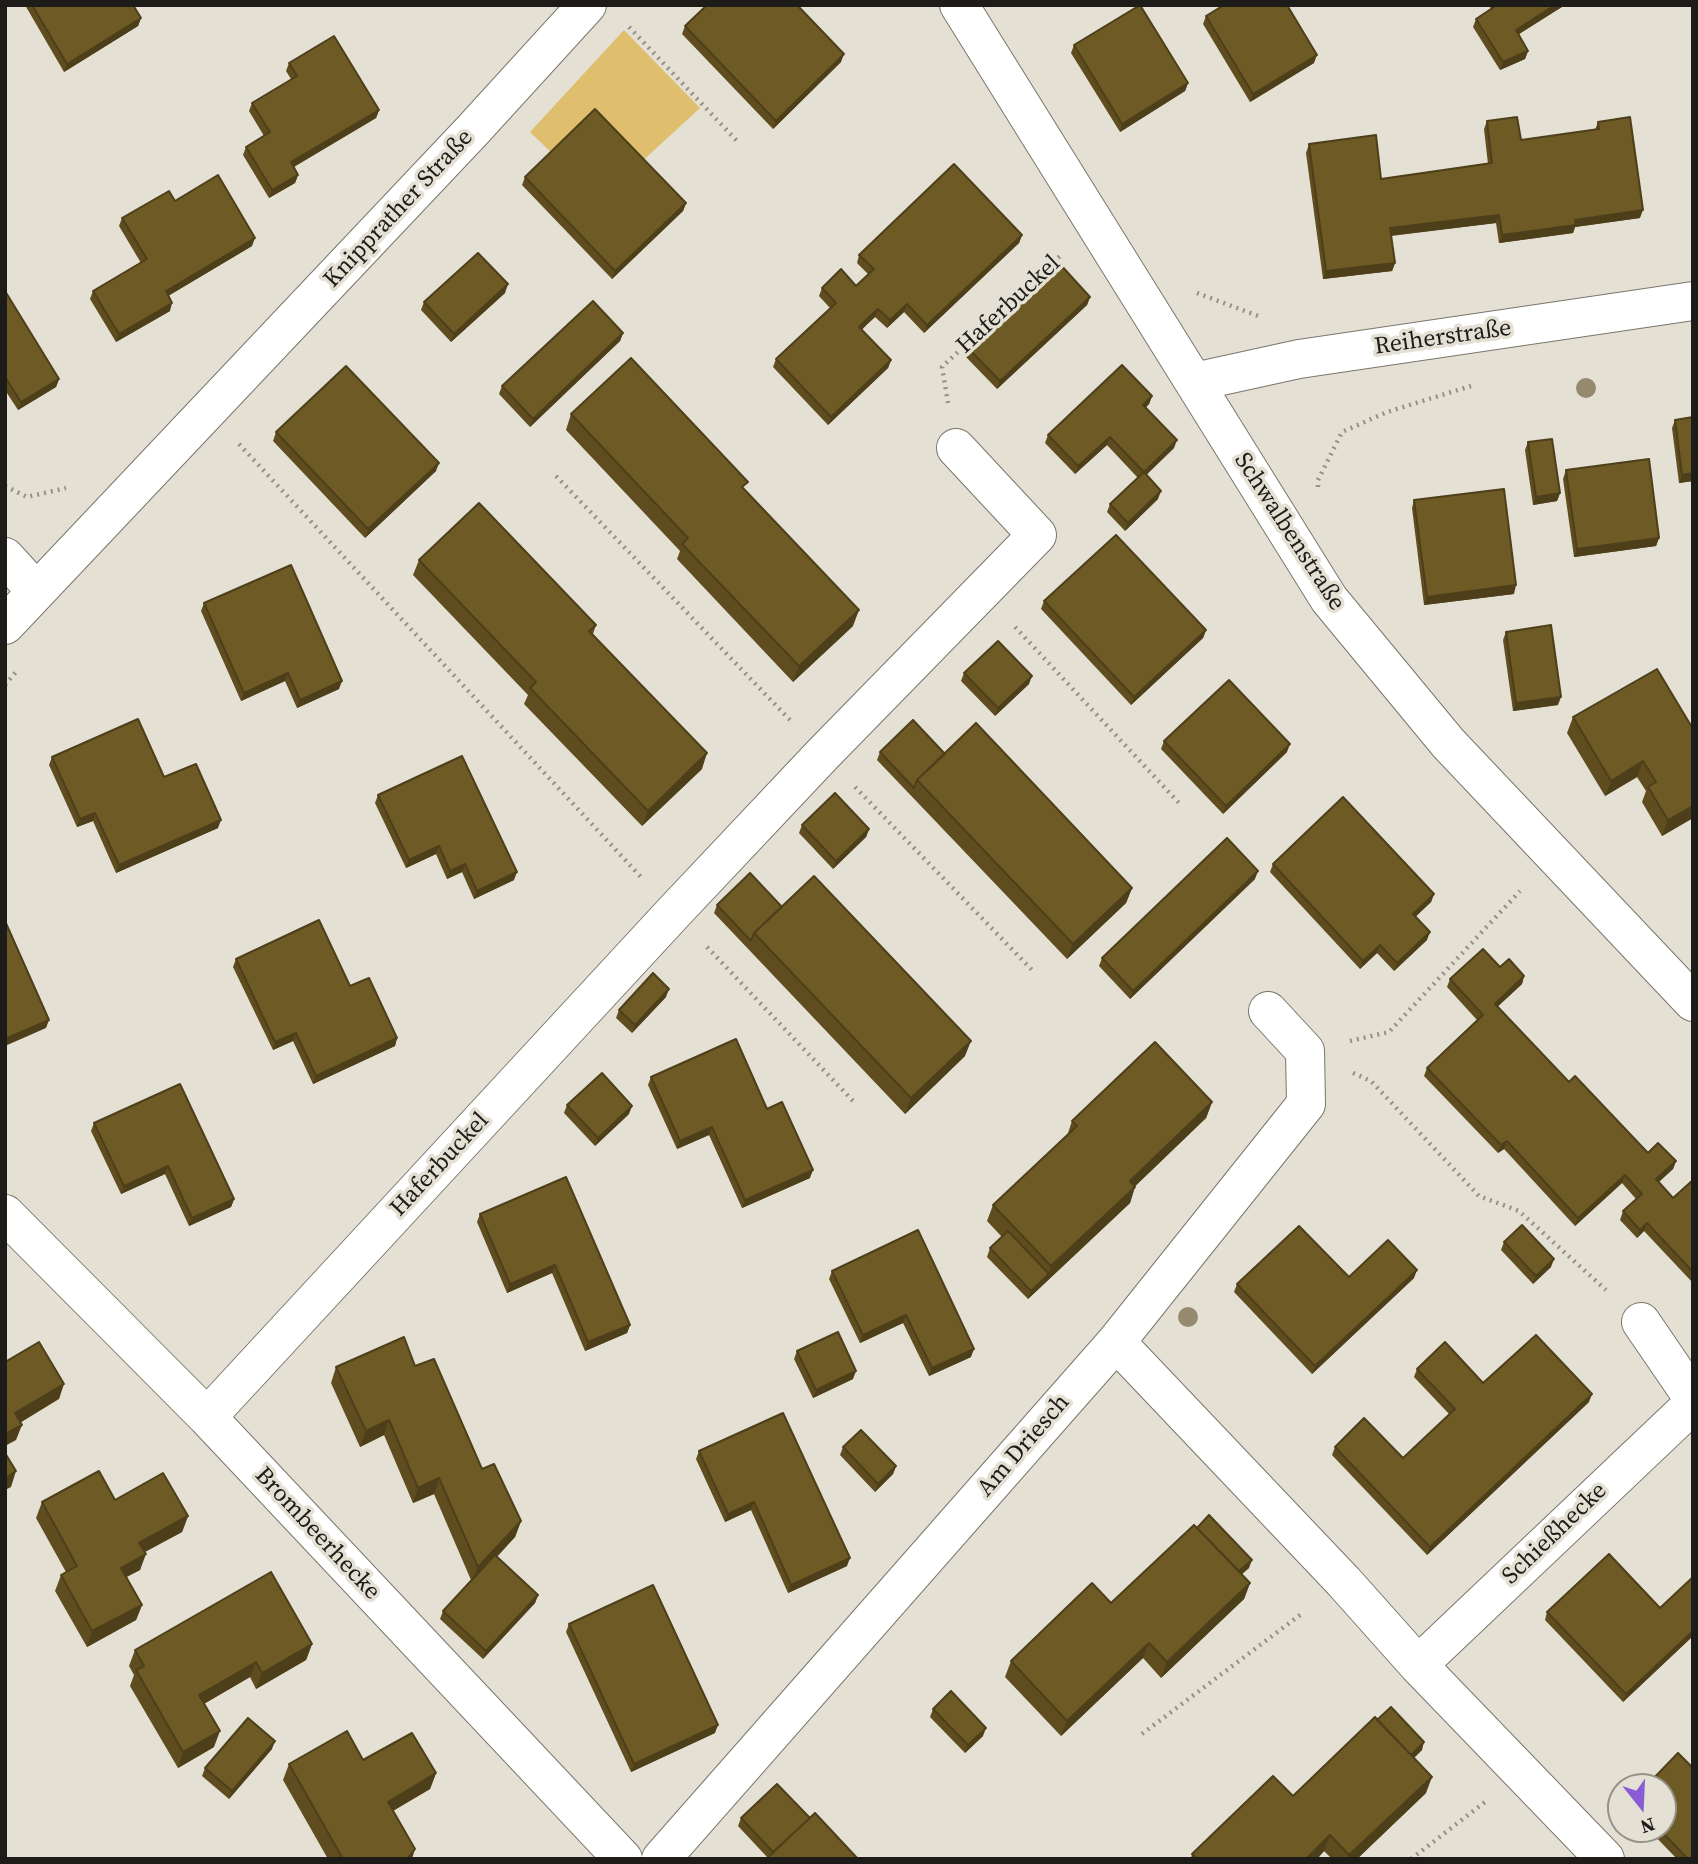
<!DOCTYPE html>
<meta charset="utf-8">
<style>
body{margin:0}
#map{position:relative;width:1698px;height:1864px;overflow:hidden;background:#e4e0d4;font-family:"Source Serif 4",serif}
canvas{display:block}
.frame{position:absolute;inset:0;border:7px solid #1d1c18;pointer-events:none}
.north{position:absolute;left:1607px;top:1773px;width:70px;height:70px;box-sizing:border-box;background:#e4e0d4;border:2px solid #949289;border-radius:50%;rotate:162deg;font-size:19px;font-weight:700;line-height:28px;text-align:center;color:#1d1c18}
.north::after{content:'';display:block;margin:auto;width:24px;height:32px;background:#895bd4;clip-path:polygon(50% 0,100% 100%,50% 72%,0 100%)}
</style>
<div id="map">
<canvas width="1698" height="1864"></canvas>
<div class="frame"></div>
<div class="north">N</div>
</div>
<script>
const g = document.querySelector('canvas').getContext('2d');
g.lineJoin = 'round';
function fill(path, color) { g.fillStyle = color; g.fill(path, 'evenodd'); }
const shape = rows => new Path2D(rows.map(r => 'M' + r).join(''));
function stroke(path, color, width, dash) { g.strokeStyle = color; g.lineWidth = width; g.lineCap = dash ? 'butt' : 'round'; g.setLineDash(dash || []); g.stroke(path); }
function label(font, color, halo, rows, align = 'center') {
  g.font = font + ' "Source Serif 4",serif'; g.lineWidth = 7; g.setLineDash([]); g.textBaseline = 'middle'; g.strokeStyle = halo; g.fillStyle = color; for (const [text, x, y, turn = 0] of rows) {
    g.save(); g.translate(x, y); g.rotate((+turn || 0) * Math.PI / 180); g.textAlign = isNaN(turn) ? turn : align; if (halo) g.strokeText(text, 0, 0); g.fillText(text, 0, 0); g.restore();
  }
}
fill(shape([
 [624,30,700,108,638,165,554,155,530,132]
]), '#dfbe6d');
const street = shape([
 [959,5,1329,599,1448,743,1693,1002],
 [1194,382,1299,359,1693,301],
 [5,557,36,591],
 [5,625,472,131,587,5],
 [5,1214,207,1417,623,1859],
 [1641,1322,1693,1398],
 [1116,1342,1344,1582,1418,1665,1605,1859],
 [207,1417,674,912,823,754,1037,535,956,448],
 [1418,1665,1693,1404],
 [661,1859,1116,1342,1306,1104,1305,1051,1268,1011]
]);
stroke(street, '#7a766c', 40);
stroke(shape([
 [629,27,737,141],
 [1197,293,1261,317],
 [948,403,942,367,1060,256],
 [239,444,641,877],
 [556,476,791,721],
 [5,486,27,497,66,488],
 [1318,487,1318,480,1342,432,1387,412,1471,386],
 [1015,627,1179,803],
 [5,685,16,672],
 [855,787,1033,971],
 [707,947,853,1101],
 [1350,1041,1389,1032,1520,891],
 [1353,1073,1371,1081,1479,1196,1519,1211,1606,1290],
 [1142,1734,1304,1612],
 [1411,1859,1485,1802]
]), '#949188', 4.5, [2, 5]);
stroke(street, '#fff', 38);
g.fillStyle = '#958a6e';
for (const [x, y] of [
 [1586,388],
 [1188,1317]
]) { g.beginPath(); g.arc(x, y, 10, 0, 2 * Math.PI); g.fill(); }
fill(shape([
 [25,5,133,5,141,18,138,26,64,72],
 [1489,5,1565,5,1518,34,1528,51,1525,59,1500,70,1473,27,1476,19,1491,9],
 [1206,16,1314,63,1250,102,1203,24],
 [685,26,841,62,773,129,682,34],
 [1074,45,1188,83,1185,91,1120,132,1071,53],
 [289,63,379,110,376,118,294,167,298,175,295,183,269,198,243,155,246,147,264,136,249,111,252,103,291,79,286,71],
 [1487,121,1521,140,1595,130,1598,122,1640,218,1575,227,1573,233,1499,243,1496,223,1391,236,1395,263,1392,271,1323,279,1306,153,1309,144,1381,179,1488,164,1484,129],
 [525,177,686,203,683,211,612,279,522,185],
 [175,201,252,246,168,296,170,311,116,342,90,299,93,291,141,263,119,226,122,218],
 [1022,235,1019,243,924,333,904,312,887,328,875,317,866,325,862,330,891,360,888,368,828,425,773,367,776,359,830,308,819,296,822,288,856,286,868,274,857,263,859,255],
 [5,291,59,379,56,387,18,410,5,390],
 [505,293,451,342,421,310,424,302],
 [1090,297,1087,305,997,389,966,357,969,349],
 [623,333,620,341,530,427,499,394,502,386],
 [1152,396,1149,404,1146,407,1174,448,1146,475,1158,499,1125,531,1107,512,1110,504,1138,478,1107,445,1075,474,1045,443,1048,435],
 [571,414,745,490,853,626,793,682,677,559,680,551,566,430],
 [1693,417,1693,481,1679,483,1672,428,1675,420],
 [276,432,436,471,365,538,273,441],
 [1528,442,1560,493,1557,501,1533,505,1525,450],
 [1566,470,1659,538,1656,546,1574,557,1563,479],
 [1414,500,1514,594,1424,605,1412,508],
 [419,560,596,625,593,634,702,769,642,826,524,704,528,695,413,575],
 [1044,601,1206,630,1203,638,1131,705,1041,609],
 [204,603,339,689,297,708,285,681,241,701,201,611],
 [1506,632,1558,705,1513,711,1503,640],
 [1657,669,1693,818,1662,836,1642,802,1646,791,1637,777,1605,796,1567,733,1573,717],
 [964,673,1029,684,995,716,961,681],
 [1164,741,1287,752,1223,814,1161,749],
 [880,752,945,754,1132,888,1126,903,1067,959,877,760],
 [52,757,164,777,218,828,116,873,93,821,77,827,49,765],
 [378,795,514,880,474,899,462,872,447,879,436,854,406,868,375,803],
 [802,825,869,829,866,837,833,869,799,833],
 [1273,864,1434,894,1431,902,1415,917,1427,940,1394,971,1377,953,1360,969,1270,872],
 [1255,879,1130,999,1099,966,1102,958],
 [717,905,782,907,965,1056,905,1114,714,913],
 [236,959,350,986,397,1038,395,1046,313,1084,293,1041,273,1050,233,967],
 [1500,967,1524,976,1522,984,1497,1007,1569,1082,1648,1153,1676,1161,1673,1169,1659,1182,1673,1198,1693,1180,1693,1283,1644,1231,1637,1238,1620,1220,1623,1211,1636,1199,1622,1183,1575,1226,1504,1149,1498,1153,1424,1076,1427,1068,1477,1020,1447,987,1450,979],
 [666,997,632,1033,616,1018,619,1010],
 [651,1077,810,1178,742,1208,709,1135,677,1149,648,1085],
 [1212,1102,1206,1118,1135,1186,1130,1203,1028,1299,987,1257,990,1248,1002,1237,987,1221,993,1205,1067,1136,1072,1121],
 [567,1105,629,1114,595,1146,564,1113],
 [94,1123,234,1199,231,1207,189,1226,165,1174,121,1194,91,1131],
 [566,1177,630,1325,627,1333,585,1351,552,1273,507,1293,477,1222,480,1214],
 [918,1230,971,1357,929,1376,903,1323,860,1343,829,1279,832,1271],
 [1504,1242,1551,1267,1533,1284,1501,1250],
 [1349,1277,1414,1278,1312,1374,1234,1292,1237,1284],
 [797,1351,853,1379,813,1398,794,1359],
 [415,1366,482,1469,521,1521,515,1537,497,1557,538,1595,535,1603,483,1659,440,1619,443,1611,471,1580,434,1494,413,1503,384,1435,360,1447,331,1383,336,1367],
 [1417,1369,1483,1383,1589,1402,1427,1555,1332,1455,1335,1447,1403,1458,1450,1415,1414,1377],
 [843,1447,896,1466,893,1474,875,1492,840,1455],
 [699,1451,847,1566,788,1593,751,1510,725,1522,696,1459],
 [115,1500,188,1516,182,1532,145,1552,140,1570,126,1577,142,1605,136,1620,87,1647,55,1591,61,1575,66,1572,36,1518,42,1502],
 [1249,1568,1241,1574,1250,1583,1244,1599,1161,1678,1143,1658,1061,1736,1005,1677,1011,1661,1111,1603],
 [1693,1577,1693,1636,1623,1702,1545,1620,1547,1612,1660,1608],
 [569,1624,715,1733,631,1772,566,1632],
 [312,1644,306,1660,256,1689,250,1677,204,1704,214,1747,178,1768,130,1686,134,1675,129,1666,135,1650],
 [933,1709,983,1736,965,1753,930,1717],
 [1377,1720,1422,1750,1414,1758,1426,1793,1357,1859,1332,1859,1324,1851,1317,1859,1191,1859,1192,1854,1293,1796],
 [272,1749,229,1799,202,1776,205,1768],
 [363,1760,436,1773,430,1789,393,1811,412,1859,328,1859,283,1780,289,1764],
 [1693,1768,1693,1859,1677,1859,1650,1831,1651,1829,1663,1829,1667,1809,1663,1805,1663,1787,1648,1787,1651,1781],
 [741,1818,810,1818,767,1857,738,1826]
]), '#5f4d20');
fill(shape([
 [1555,5,1565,5,1513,38,1516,30],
 [141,18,138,26,64,72,67,64],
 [1528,51,1525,59,1500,70,1503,62],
 [844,54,841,62,773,129,776,121],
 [1317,55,1314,63,1250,102,1253,94],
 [1188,83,1185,91,1120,132,1122,124],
 [379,110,376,118,288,170,291,162],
 [298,175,295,183,269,198,272,190],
 [686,203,683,211,612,279,615,271],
 [1643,210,1640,218,1575,227,1573,233,1499,243,1502,235,1575,220],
 [1499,215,1496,223,1387,236,1390,228],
 [1022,235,1019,243,924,333,927,325],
 [255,238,252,246,163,299,166,291],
 [1395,263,1392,271,1323,279,1326,271],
 [508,284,505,293,451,342,454,334],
 [1090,297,1087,305,997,389,1000,381],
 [172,303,170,311,116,342,119,334],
 [907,304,904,312,887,328,890,320],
 [878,309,875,317,856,335,859,327],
 [623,333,620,341,530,427,533,419],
 [891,360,888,368,828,425,831,417],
 [59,379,56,387,18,410,21,402],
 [1152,396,1149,404,1140,413,1143,405],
 [1110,437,1107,445,1075,474,1078,466],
 [1177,440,1174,448,1141,480,1144,472],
 [439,463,436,471,365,538,368,529],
 [1693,473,1693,481,1679,483,1682,475],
 [1161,491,1158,499,1125,531,1128,523],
 [1560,493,1557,501,1533,505,1536,497],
 [1659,538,1656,546,1574,557,1577,549],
 [1516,585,1514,594,1424,605,1427,597],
 [859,610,853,626,793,682,799,666],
 [1206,630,1203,638,1131,705,1134,697],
 [288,673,285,681,241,701,244,693],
 [1032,676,1029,684,995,716,998,708],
 [342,681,339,689,297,708,300,700],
 [1561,697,1558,705,1513,711,1516,703],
 [1290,744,1287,752,1223,814,1226,806],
 [707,753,702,769,642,826,648,811],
 [1643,761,1637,777,1605,796,1611,781],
 [1693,806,1693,818,1662,836,1668,820],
 [95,813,93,821,77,827,80,819],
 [221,820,218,828,116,873,119,865],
 [869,829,866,837,833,869,836,861],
 [439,846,436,854,406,868,409,860],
 [465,864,462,872,447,879,450,871],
 [1258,871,1255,879,1130,999,1133,991],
 [517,872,514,880,474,899,477,891],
 [1132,888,1126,903,1067,959,1073,944],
 [1434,894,1431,902,1410,922,1413,914],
 [1430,932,1427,940,1394,971,1397,963],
 [1380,945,1377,953,1360,969,1363,961],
 [1524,976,1522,984,1492,1012,1495,1004],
 [669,989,666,997,632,1033,635,1025],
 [49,1020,46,1028,5,1046,5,1039],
 [296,1033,293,1041,273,1050,275,1042],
 [397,1038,395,1046,313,1084,316,1076],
 [971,1041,965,1056,905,1114,911,1098],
 [1212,1102,1206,1118,1124,1197,1130,1181],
 [632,1106,629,1114,595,1146,598,1138],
 [712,1127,709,1135,677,1149,680,1141],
 [1507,1141,1504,1149,1498,1153,1501,1145],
 [1676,1161,1673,1169,1653,1187,1656,1179],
 [168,1166,165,1174,121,1194,124,1186],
 [813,1170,810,1178,742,1208,745,1200],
 [1625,1175,1622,1183,1575,1226,1578,1218],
 [1135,1187,1130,1203,1028,1299,1031,1291,1049,1274,1051,1266],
 [234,1199,231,1207,189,1226,192,1218],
 [1647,1223,1644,1231,1637,1238,1640,1230],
 [1554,1259,1551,1267,1533,1284,1536,1276],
 [555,1265,552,1273,507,1293,510,1284],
 [1417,1270,1414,1278,1312,1374,1315,1366],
 [906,1315,903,1323,860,1343,863,1335],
 [630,1325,627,1333,585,1351,588,1342],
 [974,1349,971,1357,929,1376,932,1368],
 [856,1371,853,1379,813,1398,816,1390],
 [64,1384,59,1399,10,1429,15,1413],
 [1592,1394,1589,1402,1427,1555,1430,1547],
 [389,1420,384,1435,360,1447,366,1431],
 [22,1425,16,1440,5,1446,5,1434],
 [896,1466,893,1474,875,1492,878,1484],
 [16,1471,11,1487,5,1490,5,1478],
 [439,1478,434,1494,413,1503,418,1488],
 [754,1502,751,1510,725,1522,728,1514],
 [188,1516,182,1532,133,1558,139,1543],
 [521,1521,515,1537,472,1582,478,1567],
 [146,1554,140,1570,115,1583,121,1568],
 [850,1558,847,1566,788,1593,791,1585],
 [1252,1560,1249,1568,1230,1585,1233,1576],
 [1250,1583,1244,1599,1161,1678,1167,1662],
 [538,1595,535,1603,483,1659,486,1651],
 [142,1605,136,1620,87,1647,92,1631],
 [1693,1631,1693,1636,1623,1702,1626,1694],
 [1149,1643,1143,1658,1061,1736,1067,1721],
 [312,1644,306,1660,256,1689,262,1673],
 [256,1662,250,1677,193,1710,199,1695],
 [718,1725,715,1733,631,1772,634,1764],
 [986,1728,983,1736,965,1753,968,1745],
 [220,1731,214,1747,178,1768,183,1752],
 [275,1741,272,1749,229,1799,232,1791],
 [1424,1742,1422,1750,1403,1768,1406,1760],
 [436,1773,430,1789,382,1817,388,1802],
 [1432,1777,1426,1793,1357,1859,1348,1859,1349,1855],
 [1330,1835,1324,1851,1317,1859,1306,1859],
 [415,1849,412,1859,407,1859]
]), '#4d3f1a');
const building = shape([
 [32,5,133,5,141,18,67,64,32,5],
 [707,5,797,5,844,54,776,121,685,26,707,5],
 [1140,5,1188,83,1122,124,1074,45,1140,5],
 [1224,5,1287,5,1317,55,1253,94,1206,16,1224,5],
 [1497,5,1555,5,1516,30,1528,51,1503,62,1476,19,1497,5],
 [334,36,379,110,291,162,298,175,272,190,246,147,270,132,252,103,297,76,289,63,334,36],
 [595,109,686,203,615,271,525,177,595,109],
 [1517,117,1521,140,1599,129,1598,122,1630,117,1643,210,1575,220,1576,225,1502,235,1499,215,1390,228,1395,263,1326,271,1309,144,1376,135,1381,179,1492,163,1487,121,1517,117],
 [954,164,1022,235,927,325,907,304,890,320,878,309,869,317,859,327,891,360,831,417,776,359,836,303,822,288,841,269,856,286,874,269,859,255,954,164],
 [218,175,255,238,166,291,172,303,119,334,93,291,147,259,122,218,169,191,175,201,218,175],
 [478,253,508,284,454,334,424,302,478,253],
 [1059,263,1090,297,1000,381,969,349,1059,263],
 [5,291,59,379,21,402,7,380,5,382,5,291],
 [593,301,623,333,533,419,502,386,593,301],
 [631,358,748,482,742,487,859,610,799,666,682,544,688,538,571,414,631,358],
 [1122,365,1152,396,1143,405,1177,440,1144,472,1110,437,1078,466,1048,435,1122,365],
 [346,366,439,463,368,529,276,432,346,366],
 [1693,417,1693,473,1682,475,1675,420,1693,417],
 [1552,439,1560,493,1536,497,1528,442,1552,439],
 [1649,459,1659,538,1577,549,1566,470,1649,459],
 [1144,472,1161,491,1128,523,1110,504,1144,472],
 [1504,489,1516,585,1427,597,1414,500,1504,489],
 [479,503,596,625,589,631,707,753,648,811,530,688,536,682,419,560,479,503],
 [1116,535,1206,630,1134,697,1044,601,1116,535],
 [291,565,342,681,300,700,288,673,244,693,204,603,291,565],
 [1551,625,1561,697,1516,703,1506,632,1551,625],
 [998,641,1032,676,998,708,964,673,998,641],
 [1657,669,1693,729,1693,806,1668,820,1648,787,1656,782,1643,761,1611,781,1573,717,1657,669],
 [1229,680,1290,744,1226,806,1164,741,1229,680],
 [138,719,164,777,196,764,221,820,119,865,95,813,80,819,52,757,138,719],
 [913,720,945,754,917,780,914,788,880,752,913,720],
 [976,723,1132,888,1073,944,917,780,976,723],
 [462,756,517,872,477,891,465,864,450,871,439,846,409,860,378,795,462,756],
 [835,793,869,829,836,861,802,825,835,793],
 [1343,797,1434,894,1413,914,1430,932,1397,963,1380,945,1363,961,1273,864,1343,797],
 [1227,838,1258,871,1133,991,1102,958,1227,838],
 [750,873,782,907,754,933,751,941,717,905,750,873],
 [814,876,971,1041,911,1098,754,933,814,876],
 [319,920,350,986,369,978,397,1038,316,1076,296,1033,275,1042,236,959,319,920],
 [5,921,49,1020,5,1039,5,921],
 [1483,949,1500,967,1509,959,1524,976,1495,1004,1569,1082,1575,1076,1648,1153,1658,1143,1676,1161,1656,1179,1673,1198,1693,1180,1693,1272,1647,1223,1640,1230,1623,1211,1642,1194,1625,1175,1578,1218,1507,1141,1501,1145,1427,1068,1483,1015,1450,979,1483,949],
 [653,973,669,989,635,1025,619,1010,653,973],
 [736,1039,767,1109,782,1102,813,1170,745,1200,712,1127,680,1141,651,1077,736,1039],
 [1155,1042,1212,1102,1130,1181,1135,1187,1051,1266,993,1205,1077,1126,1072,1121,1155,1042],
 [602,1073,632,1106,598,1138,567,1105,602,1073],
 [180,1084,234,1199,192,1218,168,1166,124,1186,94,1123,180,1084],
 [566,1177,630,1325,588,1342,555,1265,510,1284,480,1214,566,1177],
 [1522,1225,1554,1259,1536,1276,1504,1242,1522,1225],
 [1299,1226,1349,1277,1388,1240,1417,1270,1315,1366,1237,1284,1299,1226],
 [918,1230,974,1349,932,1368,906,1315,863,1335,832,1271,918,1230],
 [1008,1231,1049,1274,1031,1291,990,1248,1008,1231],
 [838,1332,856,1371,816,1390,797,1351,838,1332],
 [1536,1335,1592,1394,1430,1547,1335,1447,1364,1418,1403,1458,1455,1409,1417,1369,1445,1342,1483,1383,1536,1335],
 [404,1337,415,1366,434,1359,482,1469,494,1464,521,1521,478,1567,439,1478,418,1488,389,1420,366,1431,336,1367,404,1337],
 [39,1342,64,1384,15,1413,22,1425,5,1434,5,1362,39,1342],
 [783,1413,850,1558,791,1585,754,1502,728,1514,699,1451,783,1413],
 [861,1430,896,1466,878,1484,843,1447,861,1430],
 [5,1453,16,1471,5,1478,5,1453],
 [99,1471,115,1500,163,1473,188,1516,139,1543,146,1554,121,1568,142,1605,92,1631,61,1575,77,1566,42,1502,99,1471],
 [1209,1515,1252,1560,1239,1571,1197,1528,1209,1515],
 [1194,1525,1250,1583,1167,1662,1149,1643,1067,1721,1011,1661,1092,1583,1111,1603,1194,1525],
 [1609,1554,1660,1608,1693,1577,1693,1631,1626,1694,1547,1612,1609,1554],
 [495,1555,538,1595,486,1651,443,1611,495,1555],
 [271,1572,312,1644,262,1673,256,1662,199,1695,220,1731,183,1752,136,1670,144,1666,135,1650,271,1572],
 [653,1585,718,1725,634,1764,569,1624,653,1585],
 [951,1691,986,1728,968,1745,933,1709,951,1691],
 [1391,1707,1424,1742,1411,1755,1377,1720,1391,1707],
 [1375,1717,1432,1777,1349,1855,1330,1835,1306,1859,1197,1859,1192,1854,1273,1776,1293,1796,1375,1717],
 [248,1718,275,1741,232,1791,205,1768,248,1718],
 [347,1731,363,1760,412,1733,436,1773,388,1802,415,1849,407,1859,343,1859,289,1764,347,1731],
 [1678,1753,1693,1768,1693,1859,1688,1859,1659,1829,1663,1829,1663,1813,1673,1804,1663,1794,1663,1787,1657,1787,1651,1781,1678,1753],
 [777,1784,810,1818,773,1852,741,1818,777,1784],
 [815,1813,858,1859,766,1859,815,1813]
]);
fill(building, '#6e5a25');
stroke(building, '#4d3f1a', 2);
label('24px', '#1d1c18', '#e4e0d4', [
 ["Knipprather Straße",399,209,-47],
 ["Haferbuckel",1009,305,-43],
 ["Reiherstraße",1443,338,-8],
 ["Schwalbenstraße",1289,532,57],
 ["Haferbuckel",440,1165,-47],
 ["Am Driesch",1024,1446,-49],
 ["Brombeerhecke",317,1534,47],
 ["Schießhecke",1555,1534,-44]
]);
</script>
